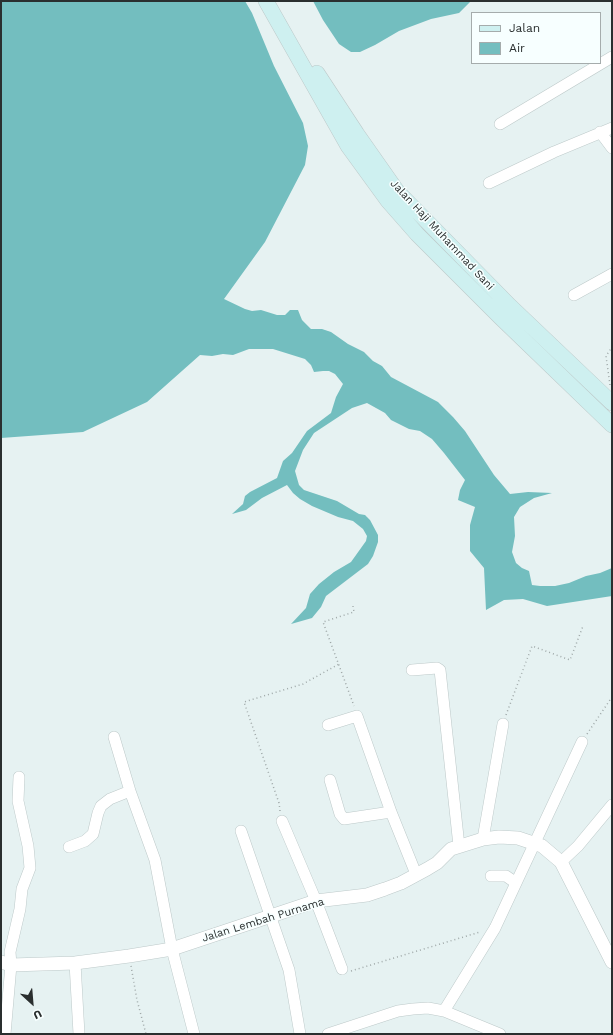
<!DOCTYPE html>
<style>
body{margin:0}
#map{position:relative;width:613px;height:1035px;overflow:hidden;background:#e6f2f2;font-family:"Work Sans",sans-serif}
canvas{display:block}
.frame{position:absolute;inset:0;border:2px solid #2a2f2f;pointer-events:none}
.legend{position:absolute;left:471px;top:12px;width:130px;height:52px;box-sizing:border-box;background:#f7ffff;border:1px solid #a5acac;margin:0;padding:5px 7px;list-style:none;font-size:12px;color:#2a2f2f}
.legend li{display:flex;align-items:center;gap:8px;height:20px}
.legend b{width:20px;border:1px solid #a5acac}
.north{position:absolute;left:12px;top:983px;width:40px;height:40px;-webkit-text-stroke:3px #f7ffff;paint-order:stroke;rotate:154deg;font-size:11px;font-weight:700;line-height:16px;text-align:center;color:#2a2f2f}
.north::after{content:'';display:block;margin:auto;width:14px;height:18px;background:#2a2f2f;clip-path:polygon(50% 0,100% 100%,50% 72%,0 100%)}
</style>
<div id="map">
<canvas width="613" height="1035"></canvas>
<div class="frame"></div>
<ul class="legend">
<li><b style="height:5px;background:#cef0f0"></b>Jalan</li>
<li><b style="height:11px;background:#73bebf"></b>Air</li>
</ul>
<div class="north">U</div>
</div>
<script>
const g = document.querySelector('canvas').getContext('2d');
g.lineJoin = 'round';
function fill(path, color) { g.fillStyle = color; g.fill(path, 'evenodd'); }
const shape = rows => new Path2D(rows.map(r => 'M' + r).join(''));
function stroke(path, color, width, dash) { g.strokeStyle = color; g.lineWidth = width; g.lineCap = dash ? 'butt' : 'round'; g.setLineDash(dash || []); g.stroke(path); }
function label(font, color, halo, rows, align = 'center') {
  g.font = font + ' "Work Sans",sans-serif'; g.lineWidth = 3; g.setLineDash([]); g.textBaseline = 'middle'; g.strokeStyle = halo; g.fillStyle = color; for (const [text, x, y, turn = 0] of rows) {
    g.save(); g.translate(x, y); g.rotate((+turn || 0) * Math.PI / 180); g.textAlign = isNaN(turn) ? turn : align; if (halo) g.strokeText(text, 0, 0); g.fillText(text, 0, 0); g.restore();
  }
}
fill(shape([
 [1,1,245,1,252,13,274,66,303,123,308,146,305,165,265,242,224,299,245,309,252,311,261,310,277,315,285,315,290,310,298,310,302,320,311,329,322,329,331,332,348,344,364,352,373,361,382,366,391,377,438,402,453,417,465,431,494,475,510,494,528,492,552,493,534,498,520,507,514,517,515,536,512,552,516,563,522,568,529,571,532,585,540,586,555,586,569,583,586,576,600,573,612,568,612,596,547,606,523,599,504,600,486,610,484,568,470,551,470,525,475,507,458,500,460,490,465,480,444,453,432,439,420,431,409,429,391,420,385,413,367,403,352,408,314,433,303,450,295,471,299,485,304,490,337,501,359,514,365,515,370,520,378,535,378,542,373,556,368,564,326,596,321,607,312,618,291,624,306,608,310,594,319,584,334,572,351,562,366,541,367,536,363,529,353,521,338,517,312,506,300,499,293,493,287,485,262,498,246,510,232,514,243,504,245,496,250,492,277,478,283,461,292,453,307,431,331,413,336,397,343,384,335,374,329,371,323,371,314,372,311,365,305,359,273,349,249,349,233,355,223,354,212,356,200,355,147,402,83,432,1,438],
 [313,1,471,1,459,13,431,19,399,31,375,45,360,52,351,52,339,44,323,20]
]), '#73bebf');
const minor = shape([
 [500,124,612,57],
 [600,132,612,148],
 [489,183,554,152,612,128],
 [574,295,612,274],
 [412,670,437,668,440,670,459,846],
 [328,725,357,716,391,812,416,874],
 [114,737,130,791,155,860,172,949,194,1034],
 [330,780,340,814,344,819,391,812],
 [282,821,316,901,342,969],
 [241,831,289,970,300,1034],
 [483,839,503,724],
 [69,847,85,841,93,834,98,813,101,806,110,799,130,791],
 [561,862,578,846,612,805],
 [491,876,506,876,516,883],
 [75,963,79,1034],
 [444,1011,495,928,582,742],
 [5,1034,11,965,10,952,20,909,22,889,30,868,28,846,18,801,19,777],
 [328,1034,398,1011,413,1009,428,1008,444,1011,500,1034]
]);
const tertiary = shape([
 [1,962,11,965,75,963,129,956,172,949,316,901,367,895,385,889,401,883,427,869,437,863,451,849,483,839,499,837,518,838,542,846,561,862,612,962]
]);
const secondary = shape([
 [266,1,348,146,388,201,417,234,500,317,612,425],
 [317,73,357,134,397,191,510,306,612,403]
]);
stroke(minor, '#bdc9c9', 12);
stroke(tertiary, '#bdc9c9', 14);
stroke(secondary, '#bdc9c9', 16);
stroke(shape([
 [610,385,606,356,612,347],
 [353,606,354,612,323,622,354,706],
 [506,715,532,646,570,660,583,626],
 [587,734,612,697],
 [280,811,279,803,244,702,303,684,339,664],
 [131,966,137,1000,146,1034],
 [351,971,480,932]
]), '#9fa8a8', 1.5, [1, 3]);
stroke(minor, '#fff', 11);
stroke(tertiary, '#fff', 13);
stroke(secondary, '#cef0f0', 15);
label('11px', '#2a2f2f', '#f7ffff', [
 ["Jalan Haji Muhammad Sani",442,235,47],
 ["Jalan Lembah Purnama",263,920,-17]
]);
</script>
